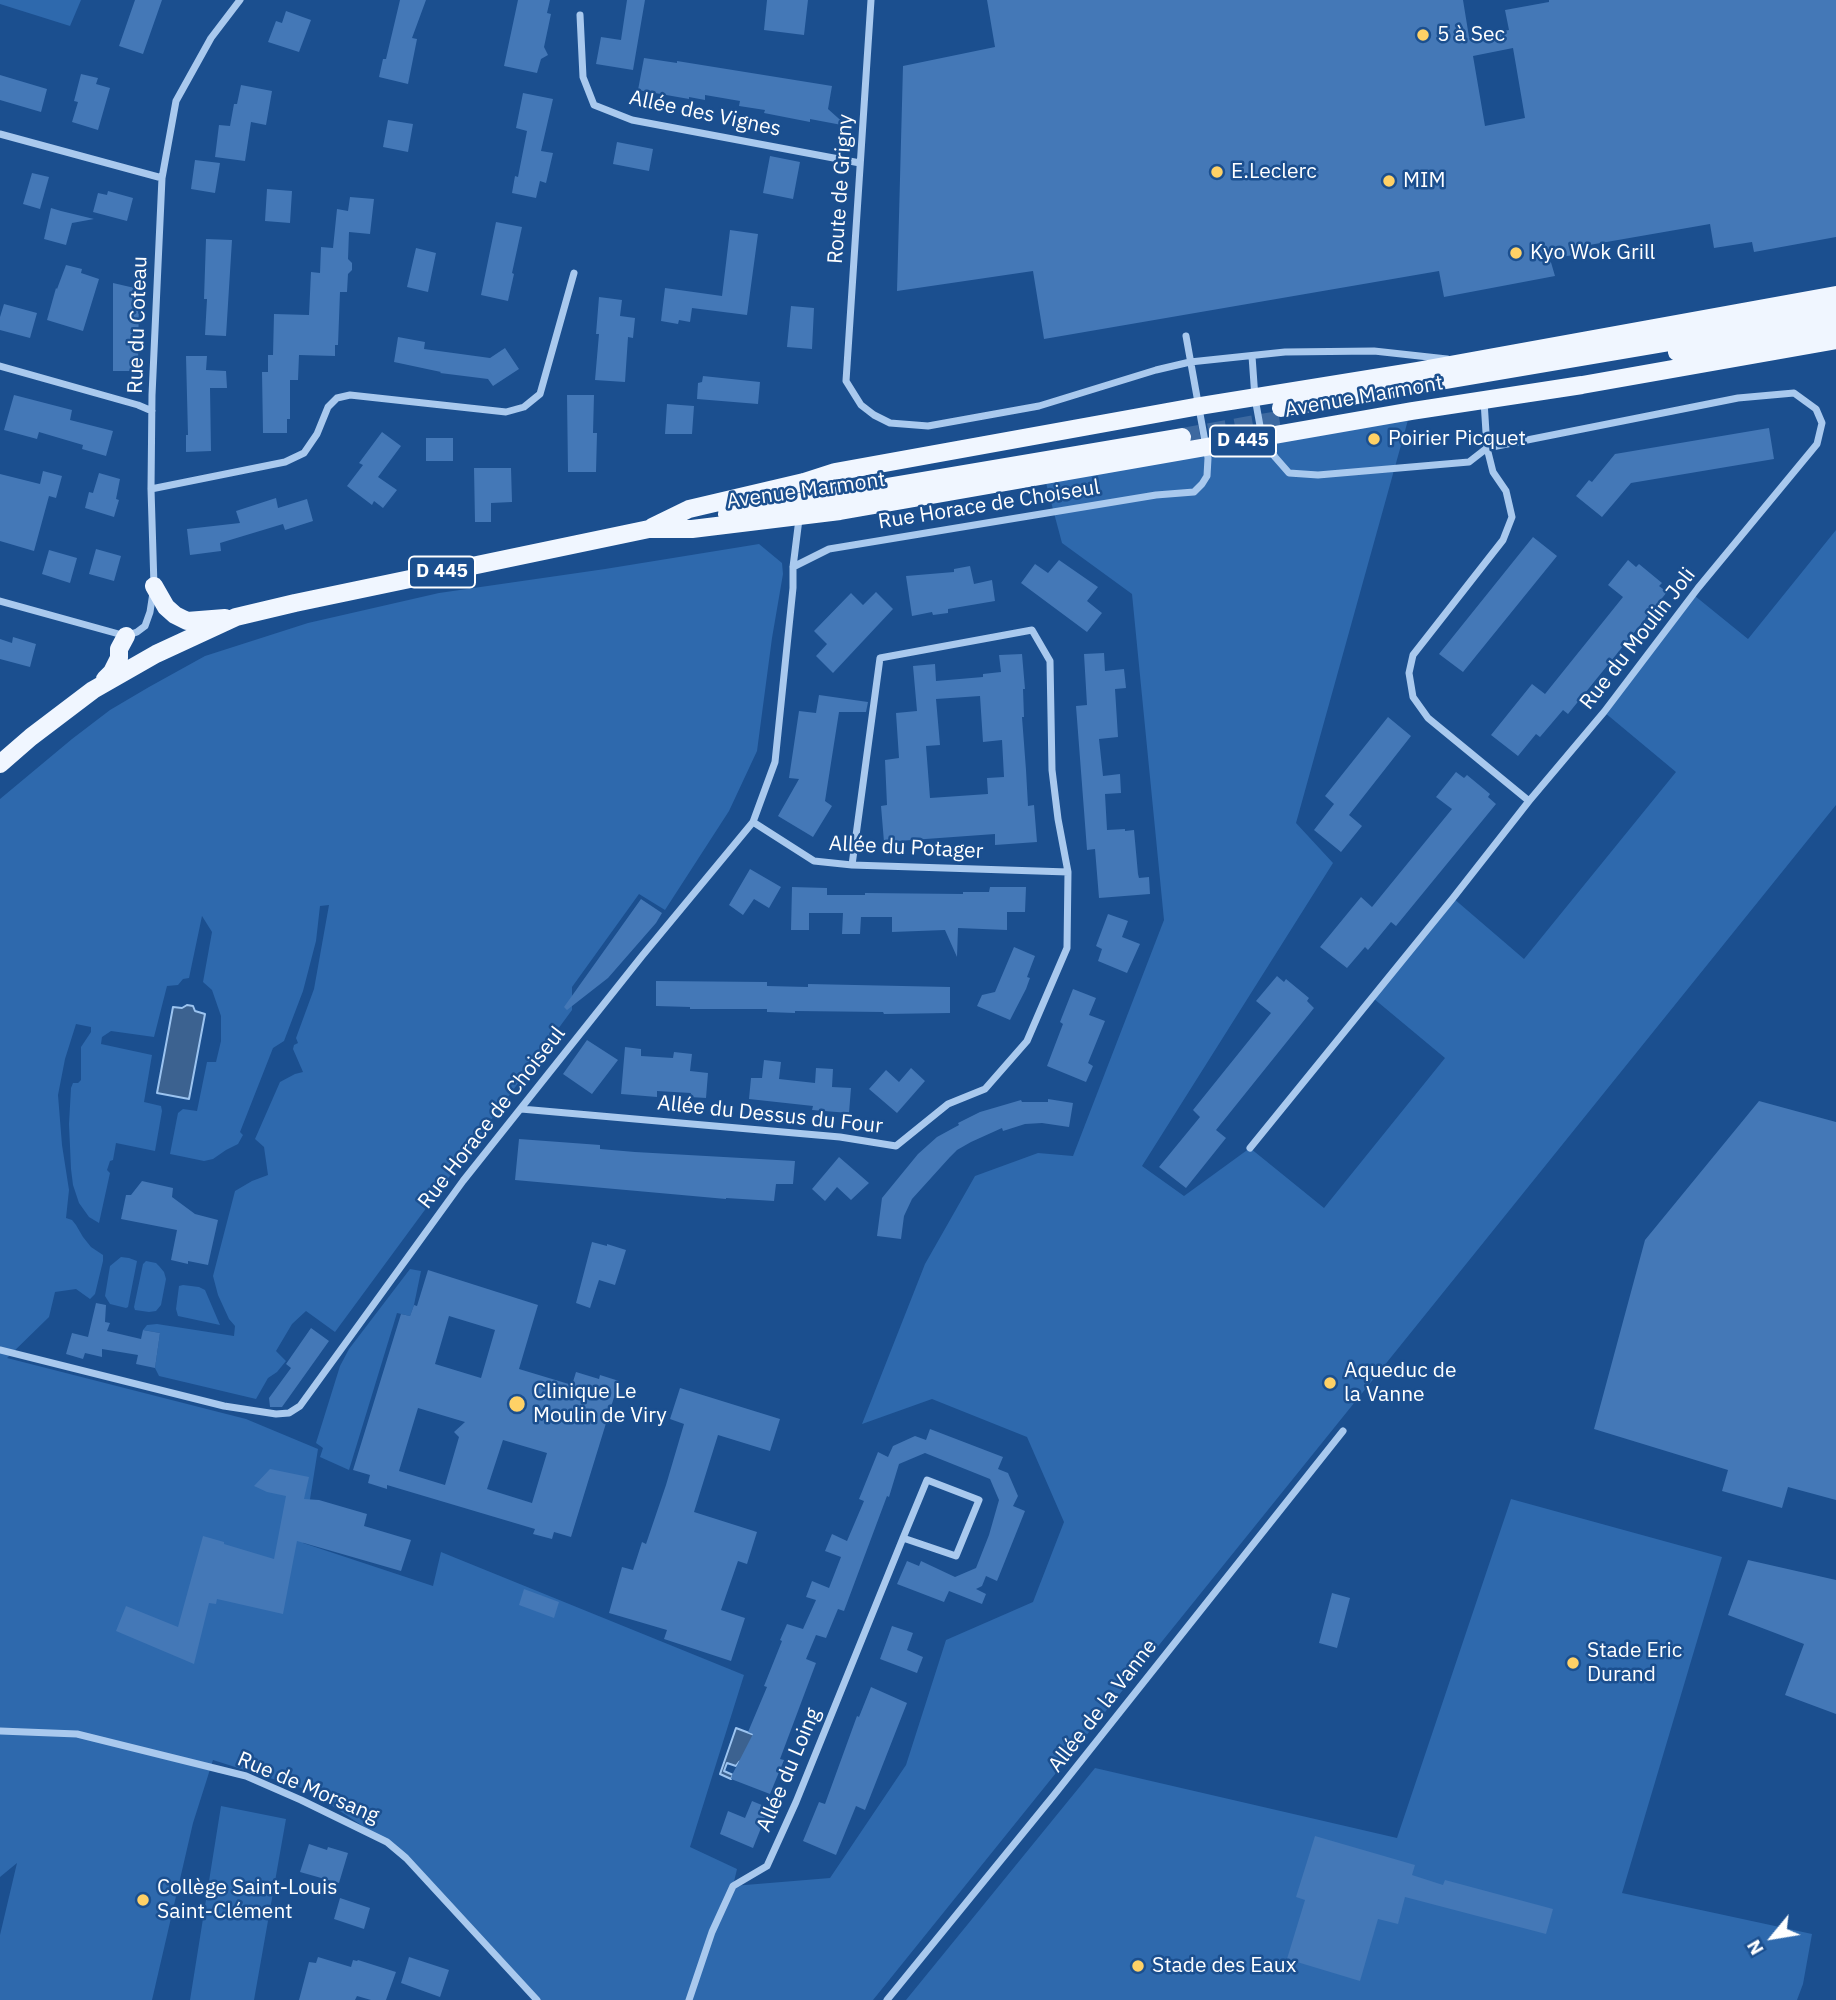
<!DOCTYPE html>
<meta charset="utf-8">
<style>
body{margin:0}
#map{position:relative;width:1836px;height:2000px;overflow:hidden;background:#1b4f8f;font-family:"IBM Plex Sans",sans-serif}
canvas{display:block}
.north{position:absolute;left:1738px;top:1902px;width:70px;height:70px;-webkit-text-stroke:5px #1b4f8f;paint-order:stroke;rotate:240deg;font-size:19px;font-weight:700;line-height:28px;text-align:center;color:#fff}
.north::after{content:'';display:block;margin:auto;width:24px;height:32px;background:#fff;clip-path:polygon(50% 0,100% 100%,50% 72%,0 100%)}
</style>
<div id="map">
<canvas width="1836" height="2000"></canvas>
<div class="north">N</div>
</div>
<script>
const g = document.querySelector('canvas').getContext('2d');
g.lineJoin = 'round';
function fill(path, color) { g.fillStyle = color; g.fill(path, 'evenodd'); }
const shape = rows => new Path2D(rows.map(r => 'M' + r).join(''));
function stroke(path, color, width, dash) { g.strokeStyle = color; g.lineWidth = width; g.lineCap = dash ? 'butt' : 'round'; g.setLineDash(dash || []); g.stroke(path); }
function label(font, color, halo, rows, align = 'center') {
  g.font = font + ' "IBM Plex Sans",sans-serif'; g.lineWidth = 5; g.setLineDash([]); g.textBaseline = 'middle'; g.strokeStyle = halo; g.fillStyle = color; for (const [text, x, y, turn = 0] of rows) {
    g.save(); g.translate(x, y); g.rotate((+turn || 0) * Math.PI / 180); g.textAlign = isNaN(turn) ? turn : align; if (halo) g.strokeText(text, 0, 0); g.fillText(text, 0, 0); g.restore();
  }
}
fill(shape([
 [0,0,81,0,70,26,0,4],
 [1408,420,1296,823,1333,863,1142,1166,1184,1196,1250,1148,1324,1208,1445,1058,1373,998,1453,898,1524,959,1676,772,1604,712,1695,596,1748,639,1836,530,1836,805,873,2000,537,2000,387,1842,308,1790,213,1760,193,1823,152,2000,0,2000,0,1935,17,1863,0,1877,0,799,72,739,110,710,149,687,205,656,308,623,439,593,605,569,759,544,782,563,783,574,772,638,757,751,729,811,665,910,639,894,572,987,572,1010,335,1332,306,1311,292,1324,276,1351,286,1361,277,1372,268,1378,256,1399,159,1376,155,1368,160,1333,143,1330,147,1325,157,1324,234,1336,235,1326,229,1319,218,1295,213,1276,235,1191,252,1181,268,1175,264,1147,255,1139,280,1082,295,1074,303,1072,293,1049,294,1045,298,1043,296,1038,314,989,329,905,320,906,316,941,303,991,284,1041,273,1048,240,1132,243,1135,238,1144,226,1150,213,1159,204,1161,170,1154,178,1113,183,1109,197,1111,207,1062,216,1062,221,1041,221,1016,212,990,203,982,212,932,202,916,189,978,183,979,178,985,167,986,154,1037,111,1031,102,1037,101,1044,152,1055,144,1102,161,1106,162,1111,155,1151,116,1143,113,1160,110,1161,107,1170,110,1173,99,1223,89,1217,79,1203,73,1185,71,1169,69,1124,71,1088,73,1083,78,1083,81,1080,81,1047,91,1032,91,1027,76,1024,65,1059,58,1095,62,1145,69,1190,66,1218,72,1220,76,1225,83,1237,91,1247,103,1255,103,1261,95,1294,90,1299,76,1289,55,1292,49,1317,7,1358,246,1419,318,1449,303,1543,433,1586,441,1552,744,1675,690,1847,737,1869,733,1886,830,1878,906,1765,946,1640,1033,1602,1064,1522,1027,1437,932,1399,862,1424,925,1264,975,1176,1038,1153,1073,1156,1164,920,1132,594,1062,543,1046,483],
 [121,1257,129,1258,137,1261,128,1307,126,1308,110,1304,105,1296,110,1266],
 [146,1261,156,1263,159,1266,164,1272,166,1279,161,1305,156,1311,149,1312,135,1310,134,1307,143,1264],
 [410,1269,421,1271,414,1305,410,1316,397,1313,349,1470,320,1457,323,1448,316,1443,340,1366,349,1349],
 [183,1285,199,1287,205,1290,220,1325,178,1316,176,1309,179,1286],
 [1511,1499,1722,1557,1622,1893,1812,1934,1803,1984,1797,2000,906,2000,1095,1768,1397,1838],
 [221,1806,286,1819,254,2000,190,2000]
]), '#2e69ad');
const water = shape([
 [187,1005,193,1006,195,1011,205,1014,189,1099,157,1093,173,1007,182,1008,187,1005],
 [736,1728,781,1745,739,1762,736,1766,727,1763,724,1771,733,1775,731,1779,720,1774,736,1728]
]);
fill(water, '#3c6290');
stroke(water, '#9cc4f0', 2);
fill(shape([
 [135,0,162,0,143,54,119,46],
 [400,0,426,0,412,38,417,39,408,84,379,77,383,59,386,59],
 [518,0,550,0,547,13,551,14,544,47,548,55,541,59,537,73,504,66],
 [627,0,645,0,633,70,596,64,601,37,621,40],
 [767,0,808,0,804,35,764,30],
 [987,0,1463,0,1469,37,1509,30,1505,10,1549,2,1549,0,1836,0,1836,237,1754,252,1752,242,1714,248,1710,224,1572,248,1573,255,1550,259,1555,276,1444,297,1439,271,1044,339,1033,271,897,291,903,66,995,47],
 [1513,48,1525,118,1485,126,1473,56],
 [286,11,311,20,299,52,268,42,276,21,282,23],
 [644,58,677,63,677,61,832,86,828,109,847,126,810,119,810,122,764,113,765,110,739,106,740,101,705,95,705,100,689,97,689,99,638,90],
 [81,74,98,78,96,84,110,88,98,130,72,122,78,102,74,101],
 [0,75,47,89,41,112,0,100],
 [241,85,272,91,266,125,251,122,245,161,215,157,219,125,230,126,234,104,237,104],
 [523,93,553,99,541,151,553,153,546,183,540,181,536,198,512,193,515,176,518,177,527,131,516,128],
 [388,120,413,124,408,152,383,147],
 [617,142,653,149,649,171,613,164],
 [770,156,800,162,793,199,763,193],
 [195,160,220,163,215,193,191,189],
 [32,173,49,177,40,209,23,204],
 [267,189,292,191,290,223,265,221],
 [108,191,133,198,127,221,93,212,98,193,107,195],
 [350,197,374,199,370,234,349,232,348,259,352,263,352,270,348,274,347,292,340,292,338,345,335,345,335,356,299,355,298,380,290,380,290,419,287,419,287,433,263,433,262,372,268,372,268,355,273,355,274,314,309,315,311,272,320,273,321,247,333,248,337,209,348,211],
 [51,208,61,211,94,219,72,223,66,245,44,239],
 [496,222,522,227,512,273,514,274,508,301,481,295],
 [730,230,758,234,747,315,692,308,690,322,679,320,678,324,661,321,665,288,722,296],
 [206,239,232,240,226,336,205,335,207,299,204,299],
 [416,248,436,253,428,292,407,287],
 [66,265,82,269,81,273,99,279,83,331,47,320,56,288,57,289],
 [113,283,139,289,138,371,113,371],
 [599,297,622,300,620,316,635,318,633,338,628,337,625,382,595,380,599,334,596,334],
 [4,304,37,313,30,338,0,330,0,317],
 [791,306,814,308,812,349,787,347],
 [398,337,425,342,424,349,490,358,505,348,519,369,493,386,488,379,440,373,441,372,394,362],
 [186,356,207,356,206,370,226,371,227,388,210,388,211,451,186,452,186,435,188,435],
 [703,376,760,382,758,404,697,399,698,383,702,382],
 [14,395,72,410,70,420,113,431,106,456,82,449,83,445,39,432,37,439,4,430],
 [567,395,594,395,593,433,597,433,596,472,568,472],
 [667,404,694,406,692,434,665,434],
 [1769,428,1774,459,1631,483,1602,517,1576,496,1589,480,1592,482,1615,454],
 [382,432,401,446,378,477,397,490,383,508,374,501,372,505,347,486,363,465,359,463],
 [426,438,453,438,453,461,426,461],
 [474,468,511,468,512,502,491,503,491,522,475,522],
 [43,471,62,476,56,498,49,496,34,551,0,541,0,474,40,484],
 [99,473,120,479,116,499,119,500,114,517,85,508,89,492,93,493],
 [276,498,278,508,307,499,313,521,285,530,283,524,220,543,221,551,190,555,187,529,240,523,236,511],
 [1533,537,1557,556,1463,672,1439,654],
 [96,549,121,556,114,581,89,574],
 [49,550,77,558,70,583,42,574],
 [1059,560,1098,587,1087,601,1102,613,1087,632,1021,583,1035,564,1048,573],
 [1628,560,1636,567,1639,564,1662,583,1659,586,1667,592,1568,714,1563,710,1540,737,1536,734,1518,756,1491,735,1532,684,1545,694,1623,597,1608,585],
 [970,566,974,584,992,580,995,601,948,609,948,613,933,615,932,612,912,616,906,576,954,572,954,569],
 [876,592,893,609,833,673,816,656,827,644,814,631,851,593,863,605],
 [13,637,36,644,30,667,0,659,0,639,12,643],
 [1104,653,1105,671,1124,669,1126,688,1115,689,1118,737,1099,739,1103,776,1120,774,1121,793,1105,794,1107,830,1125,829,1125,831,1134,830,1138,874,1139,878,1149,877,1150,894,1099,898,1095,849,1087,850,1076,706,1087,705,1084,654],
 [1022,654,1025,689,1023,689,1024,717,1022,717,1026,770,1028,806,1034,805,1037,842,995,845,995,834,884,842,881,806,887,805,885,760,899,758,896,713,917,711,913,666,935,664,936,681,983,677,983,674,1001,672,999,655],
 [980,696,983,742,1002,740,1004,777,987,778,988,794,930,798,926,746,940,745,936,699],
 [819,695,868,702,866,712,839,712,825,801,832,806,813,837,778,816,799,779,789,778,799,711,816,713],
 [1388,717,1411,736,1349,815,1362,826,1341,852,1314,830,1334,804,1325,796],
 [1456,772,1464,778,1467,775,1490,794,1488,797,1496,804,1396,926,1391,922,1368,950,1365,947,1347,968,1320,947,1361,897,1372,907,1452,809,1436,797],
 [750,869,781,887,769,908,754,899,743,915,729,905],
 [792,887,827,888,827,895,865,895,865,893,963,894,963,892,989,892,990,887,1026,887,1025,912,1007,912,1007,930,958,928,957,957,945,930,892,932,892,917,861,917,860,934,842,934,843,913,809,913,809,930,791,930],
 [641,899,662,913,656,923,608,978,567,1010,564,1007],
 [1108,914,1128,921,1122,937,1140,944,1127,973,1098,961,1102,949,1096,946],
 [1014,947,1035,956,1027,977,1030,978,1026,989,1010,1020,977,1006,982,995,995,992],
 [1277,976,1284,982,1286,979,1309,998,1307,1001,1314,1008,1216,1130,1226,1138,1186,1188,1159,1167,1200,1117,1193,1110,1271,1013,1256,1001],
 [656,981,767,982,767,986,808,987,808,984,950,987,950,1013,884,1014,883,1012,795,1011,795,1013,767,1012,767,1009,690,1009,690,1007,656,1006],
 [1073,989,1096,998,1089,1015,1105,1021,1088,1063,1093,1066,1086,1082,1047,1066,1063,1024,1060,1022],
 [587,1040,618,1060,592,1094,563,1074],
 [625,1047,641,1049,641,1056,673,1058,674,1052,692,1054,690,1071,708,1073,706,1098,690,1097,691,1093,657,1091,657,1097,621,1094],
 [764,1060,781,1062,779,1079,815,1083,816,1068,833,1069,832,1087,851,1088,849,1113,812,1110,813,1106,749,1099,751,1078,762,1078],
 [911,1068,925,1081,897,1113,869,1089,886,1070,899,1082],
 [1048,1099,1073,1103,1069,1127,1042,1123,1025,1124,1003,1131,1002,1128,971,1142,957,1150,950,1157,912,1199,904,1216,901,1239,877,1236,882,1198,918,1154,937,1137,959,1125,958,1123,980,1112,1021,1100,1022,1102,1048,1102],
 [1759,1101,1836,1122,1836,1500,1788,1487,1782,1508,1722,1491,1728,1470,1594,1429,1645,1240],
 [519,1139,600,1145,600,1149,635,1152,795,1161,793,1184,776,1184,774,1201,726,1198,726,1199,515,1180],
 [839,1157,869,1183,851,1200,837,1187,825,1201,812,1189],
 [142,1181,173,1188,172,1197,195,1214,218,1220,208,1265,188,1261,188,1264,171,1260,177,1230,121,1219,126,1195,131,1195],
 [592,1242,607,1246,607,1244,626,1250,615,1285,599,1280,590,1308,576,1303],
 [428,1270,538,1305,519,1369,572,1385,576,1372,599,1379,600,1375,619,1381,571,1537,554,1532,552,1539,533,1534,535,1529,387,1485,387,1489,368,1483,370,1475,353,1470,401,1314,410,1316,414,1305,417,1306],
 [449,1316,495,1330,481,1378,435,1364],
 [418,1408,465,1422,454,1432,459,1437,445,1485,399,1471],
 [503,1440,547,1453,532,1503,487,1489],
 [96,1303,106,1305,105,1322,110,1323,107,1331,141,1339,143,1330,160,1333,155,1368,136,1364,138,1355,102,1349,102,1357,85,1353,83,1359,66,1354,72,1333,88,1337],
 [311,1328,329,1341,282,1407,270,1407,269,1398,291,1368,286,1364],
 [680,1388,780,1419,770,1451,718,1435,694,1512,757,1532,747,1564,738,1561,721,1610,745,1618,731,1661,664,1639,667,1630,609,1613,622,1567,633,1570,642,1542,646,1544,666,1485,684,1424,670,1419],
 [930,1429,1003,1457,998,1469,1008,1473,1018,1496,1013,1506,1025,1511,997,1581,986,1576,982,1586,976,1589,986,1594,982,1604,949,1591,944,1602,897,1584,907,1561,919,1566,921,1561,955,1577,976,1568,989,1535,999,1500,990,1479,925,1453,899,1464,889,1497,887,1496,844,1611,838,1609,826,1638,816,1635,806,1659,816,1663,780,1759,784,1760,770,1794,731,1779,732,1775,753,1734,748,1732,767,1687,764,1686,782,1641,780,1640,787,1624,803,1629,816,1600,806,1597,812,1581,829,1588,841,1557,825,1551,832,1534,847,1541,864,1501,859,1499,878,1452,888,1457,893,1446,915,1436,926,1440],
 [270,1469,309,1477,304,1499,319,1500,367,1514,364,1526,411,1540,401,1571,297,1541,283,1614,217,1599,216,1604,209,1603,194,1664,116,1631,126,1606,178,1627,203,1536,224,1542,224,1544,274,1559,286,1496,267,1492,254,1486],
 [1748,1560,1836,1580,1836,1714,1785,1695,1804,1644,1728,1615],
 [524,1589,559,1602,554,1618,519,1605],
 [1332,1593,1350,1598,1337,1648,1319,1643],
 [892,1626,913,1633,907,1650,923,1657,917,1673,880,1659],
 [871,1687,907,1703,865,1810,856,1806,836,1855,803,1841,819,1802,825,1804,857,1716,859,1717],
 [752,1801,769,1808,753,1848,720,1834,728,1811,745,1818],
 [1315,1836,1415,1865,1412,1875,1443,1885,1445,1880,1553,1909,1546,1934,1405,1897,1398,1924,1378,1919,1360,1981,1287,1959,1305,1900,1296,1897],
 [309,1844,327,1850,328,1847,348,1853,339,1883,300,1872],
 [340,1898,370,1908,364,1929,334,1919],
 [318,1957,351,1967,353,1960,357,1961,358,1960,396,1972,386,2000,371,2000,357,1996,355,2000,299,2000,309,1962,316,1963],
 [409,1957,449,1970,440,1997,401,1983]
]), '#4478b7');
stroke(shape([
 [1182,437,1284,419]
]), '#3d69a0', 18, [18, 9]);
stroke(shape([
 [871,0,846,381,861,405,874,415,890,423,928,426,1039,406,1156,370,1190,362,1285,352,1374,351,1447,359],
 [580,15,583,77,594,105,632,120,860,163],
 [0,134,162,178],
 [0,366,138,405,152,411],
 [1484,401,1487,448,1493,472,1506,491,1512,517,1503,540,1413,655,1409,673,1413,697,1428,718,1529,801],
 [151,489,285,462,304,453,317,434,328,407,337,398,350,395,506,412,524,407,540,394,574,273],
 [793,567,829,549,1156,495,1194,492,1202,484,1207,476,1208,458,1186,336],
 [0,601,126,636,137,632,145,626,150,612,154,586,151,489,152,395,162,178,176,101,211,38,240,0],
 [753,822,814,861,852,865,1068,872],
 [521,1109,840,1137,896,1146,948,1104,985,1089,1027,1041,1067,948,1068,872,1058,819,1052,770,1050,661,1032,630,880,658,852,865],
 [1250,1148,1453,898,1529,801,1604,712,1698,588,1817,444,1822,423,1816,409,1794,393,1738,398,1487,448,1469,462,1318,475,1289,473,1275,457,1262,437,1255,398,1252,356],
 [0,1350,224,1406,276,1414,289,1413,300,1406,463,1181,642,956,753,822,775,762,793,588,793,567,799,519],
 [0,1731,77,1734,246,1776,301,1800,387,1842,406,1858,537,2000],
 [689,2000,712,1932,733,1886,767,1866,796,1802,903,1538,927,1480,979,1500,956,1556,903,1538],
 [887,2000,1054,1795,1343,1431]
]), '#a9c9ee', 7);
stroke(shape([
 [1677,352,1836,327],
 [1281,408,1682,340,1836,311],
 [727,514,1182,437],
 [652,527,689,509,804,482,835,472,1200,406,1418,371,1836,295],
 [154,586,166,607,175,615,187,621,225,618],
 [105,679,112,672,119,658,119,649,126,636],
 [0,764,31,737,93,690,156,654,236,617,295,603,649,529,692,529,840,511,1412,411,1582,385,1836,340]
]), '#f0f6ff', 18);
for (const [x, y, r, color] of [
 [1423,35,7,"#ffd166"],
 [1217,172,7,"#ffd166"],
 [1389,181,7,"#ffd166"],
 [1516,253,7,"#ffd166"],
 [1374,439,7,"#ffd166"],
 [1330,1383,7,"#ffd166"],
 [517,1404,9,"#ffd166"],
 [1573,1663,7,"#ffd166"],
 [143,1900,7,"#ffd166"],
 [1138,1966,7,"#ffd166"]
]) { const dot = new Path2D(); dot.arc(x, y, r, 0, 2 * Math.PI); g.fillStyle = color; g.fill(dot); stroke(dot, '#1b4f8f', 2.5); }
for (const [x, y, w] of [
 [1243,441,66],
 [442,572,66]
]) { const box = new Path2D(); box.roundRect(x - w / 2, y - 15.5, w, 31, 5); g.fillStyle = '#1b4f8f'; g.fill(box); stroke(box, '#fff', 2); }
label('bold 19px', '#fff', null, [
 ["D 445",1243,441],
 ["D 445",442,572]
]);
label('21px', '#fff', '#1b4f8f', [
 ["5 à Sec",1437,35],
 ["E.Leclerc",1231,172],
 ["MIM",1403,181],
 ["Kyo Wok Grill",1530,253],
 ["Poirier Picquet",1388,439],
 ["Aqueduc de",1344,1371],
 ["la Vanne",1344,1395],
 ["Clinique Le",533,1392],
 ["Moulin de Viry",533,1416],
 ["Stade Eric",1587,1651],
 ["Durand",1587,1675],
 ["Collège Saint-Louis",157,1888],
 ["Saint-Clément",157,1912],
 ["Stade des Eaux",1152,1966]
], 'left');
label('21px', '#fff', '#1b4f8f', [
 ["Allée des Vignes",705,114,12],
 ["Route de Grigny",841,189,-86],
 ["Rue du Coteau",138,325,-88],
 ["Avenue Marmont",1364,397,-10],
 ["Avenue Marmont",806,491,-8],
 ["Rue Horace de Choiseul",989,505,-9],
 ["Rue du Moulin Joli",1638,639,-52],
 ["Allée du Potager",906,848,3],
 ["Allée du Dessus du Four",770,1115,6],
 ["Rue Horace de Choiseul",492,1118,-52],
 ["Allée de la Vanne",1103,1706,-52],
 ["Allée du Loing",789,1770,-67],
 ["Rue de Morsang",308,1788,23]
]);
</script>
